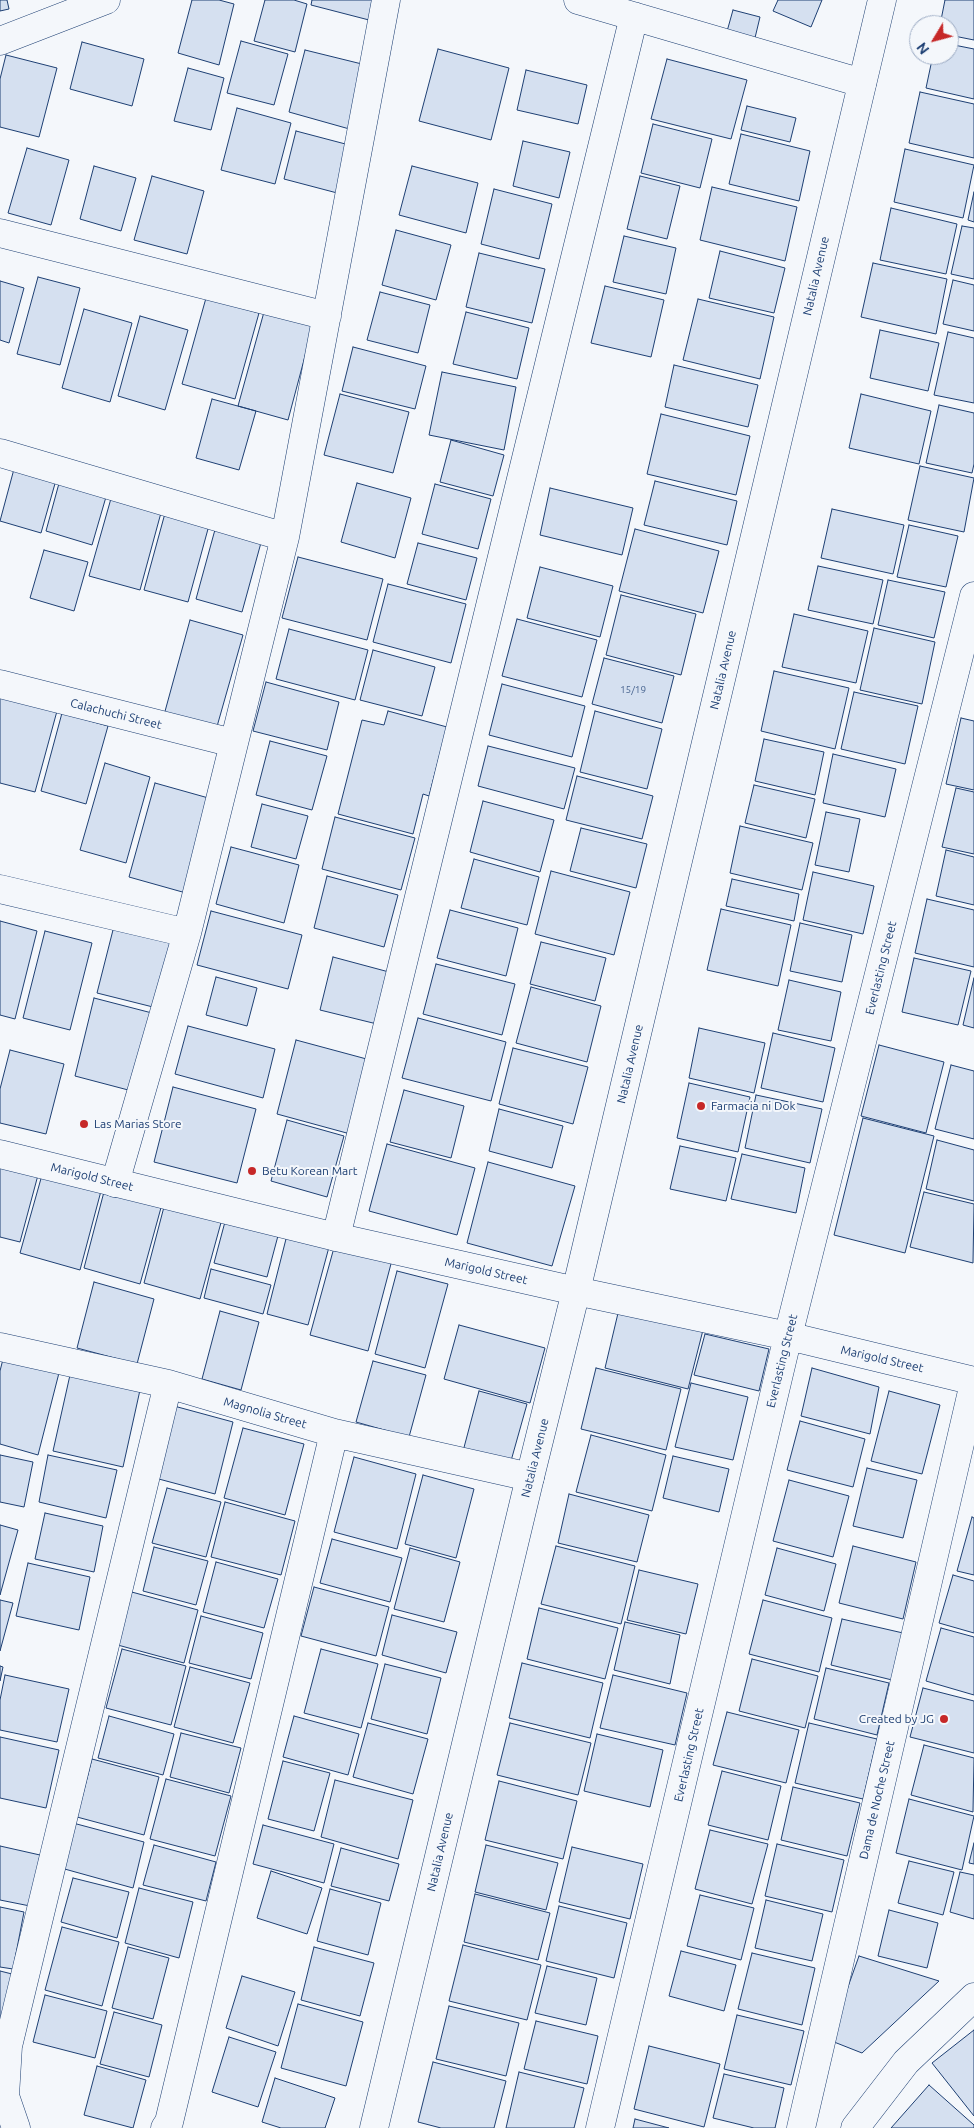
<!DOCTYPE html>
<style>
body{margin:0}
#map{position:relative;width:974px;height:2128px;overflow:hidden;background:#f4f7fb;font-family:Ubuntu,sans-serif}
canvas{display:block}
.north{position:absolute;left:909px;top:15px;width:50px;height:50px;box-sizing:border-box;background:#f4f7fb;border:1px solid #9eadc5;border-radius:50%;rotate:233deg;font-size:14px;font-weight:700;line-height:20px;text-align:center;color:#1d3f73}
.north::after{content:'';display:block;margin:auto;width:18px;height:22px;background:#c62828;clip-path:polygon(50% 0,100% 100%,50% 72%,0 100%)}
</style>
<div id="map">
<canvas width="974" height="2128"></canvas>
<div class="north">N</div>
</div>
<script>
const g = document.querySelector('canvas').getContext('2d');
g.lineJoin = 'round';
function fill(path, color) { g.fillStyle = color; g.fill(path, 'evenodd'); }
const shape = rows => new Path2D(rows.map(r => 'M' + r).join(''));
function stroke(path, color, width, dash) { g.strokeStyle = color; g.lineWidth = width; g.lineCap = dash ? 'butt' : 'round'; g.setLineDash(dash || []); g.stroke(path); }
function label(font, color, halo, rows, align = 'center') {
  g.font = font + ' Ubuntu,sans-serif'; g.lineWidth = 4; g.setLineDash([]); g.textBaseline = 'middle'; g.strokeStyle = halo; g.fillStyle = color; for (const [text, x, y, turn = 0] of rows) {
    g.save(); g.translate(x, y); g.rotate((+turn || 0) * Math.PI / 180); g.textAlign = isNaN(turn) ? turn : align; if (halo) g.strokeText(text, 0, 0); g.fillText(text, 0, 0); g.restore();
  }
}
const building = shape([
 [0,0,7,0,9,9,0,11,0,0],
 [192,0,219,0,234,4,219,65,178,53,192,0],
 [265,0,294,0,307,4,295,52,254,41,265,0],
 [312,0,375,0,369,20,311,5,312,0],
 [778,0,822,0,811,27,773,11,778,0],
 [945,0,974,0,974,40,949,35,949,25,940,25,945,0],
 [733,10,760,17,754,42,726,35,733,10],
 [241,41,288,54,274,105,227,93,241,41],
 [82,42,144,59,132,106,70,89,82,42],
 [949,44,974,49,974,99,926,88,933,55,949,55,949,44],
 [438,49,509,68,491,140,419,121,438,49],
 [305,50,370,66,353,130,289,112,305,50],
 [6,55,57,68,39,137,0,127,0,79,6,55],
 [667,59,747,80,731,139,651,119,667,59],
 [188,68,224,78,211,130,174,121,188,68],
 [526,70,587,85,578,124,517,110,526,70],
 [920,92,974,104,974,158,909,143,920,92],
 [747,106,796,118,790,142,741,130,747,106],
 [237,108,291,123,275,184,221,170,237,108],
 [653,124,712,139,700,188,641,173,653,124],
 [296,131,353,146,341,194,284,179,296,131],
 [741,134,810,151,799,201,729,184,741,134],
 [523,141,570,152,559,198,513,186,523,141],
 [27,148,69,160,51,225,8,213,27,148],
 [905,149,974,165,963,218,894,202,905,149],
 [94,166,136,178,121,231,80,219,94,166],
 [412,166,478,183,466,233,399,215,412,166],
 [152,176,204,191,187,254,134,240,152,176],
 [640,176,680,186,667,239,627,229,640,176],
 [712,187,797,207,785,261,700,240,712,187],
 [494,189,552,204,539,259,481,244,494,189],
 [974,192,974,222,968,220,974,192],
 [891,208,957,224,946,274,880,260,891,208],
 [962,226,974,228,974,279,951,274,962,226],
 [396,230,451,245,436,300,382,285,396,230],
 [624,236,676,248,666,294,613,282,624,236],
 [720,251,785,268,774,313,709,298,720,251],
 [479,253,545,269,532,323,466,307,479,253],
 [873,263,947,279,936,334,861,317,873,263],
 [38,277,80,288,60,365,17,354,38,277],
 [953,280,974,285,974,331,943,324,953,280],
 [0,281,24,288,9,343,0,340,0,281],
 [605,286,664,300,651,357,591,343,605,286],
 [380,292,430,305,418,353,367,340,380,292],
 [206,298,259,313,235,399,182,384,206,298],
 [698,299,774,317,760,379,683,360,698,299],
 [84,309,132,323,110,402,62,388,84,309],
 [264,312,313,326,288,420,238,406,264,312],
 [466,312,529,328,517,379,453,364,466,312],
 [140,316,188,330,165,410,118,396,140,316],
 [880,330,939,343,928,391,870,378,880,330],
 [948,332,974,338,974,403,934,395,948,332],
 [353,347,426,366,415,409,342,391,353,347],
 [674,365,758,385,748,427,665,407,674,365],
 [442,372,516,387,504,450,429,435,442,372],
 [340,394,409,412,393,473,324,455,340,394],
 [861,394,931,411,919,464,849,448,861,394],
 [212,399,256,411,239,470,196,458,212,399],
 [939,405,974,413,974,464,972,473,926,463,939,405],
 [661,414,750,436,736,495,647,474,661,414],
 [451,440,504,455,493,496,440,482,451,440],
 [920,466,974,478,964,532,908,520,920,466],
 [14,469,56,480,41,533,0,521,14,469],
 [61,476,108,490,92,545,46,531,61,476],
 [655,481,737,501,727,545,644,525,655,481],
 [357,483,411,498,395,558,341,542,357,483],
 [435,484,491,499,478,549,422,534,435,484],
 [550,488,633,508,622,555,540,535,550,488],
 [112,495,162,509,140,590,89,576,112,495],
 [167,506,211,518,188,602,144,590,167,506],
 [832,509,904,525,893,574,821,558,832,509],
 [909,525,958,536,946,587,897,577,909,525],
 [216,526,262,539,242,612,196,599,216,526],
 [635,529,719,551,703,613,619,591,635,529],
 [418,543,477,558,466,600,407,584,418,543],
 [44,550,88,562,74,611,30,598,44,550],
 [298,557,383,579,367,640,282,618,298,557],
 [818,566,883,580,873,624,808,610,818,566],
 [540,567,613,586,600,637,527,618,540,567],
 [888,580,945,592,934,638,878,625,888,580],
 [388,584,466,604,451,663,373,642,388,584],
 [621,595,696,614,681,675,606,655,621,595],
 [794,614,868,631,856,683,782,667,794,614],
 [517,619,597,640,582,697,502,676,517,619],
 [190,620,243,635,216,730,164,715,190,620],
 [874,628,935,642,922,704,860,690,874,628],
 [289,629,368,650,355,700,276,679,289,629],
 [373,650,435,667,422,716,360,700,373,650],
 [604,658,674,676,662,723,592,704,604,658],
 [774,671,849,688,835,749,761,731,774,671],
 [266,682,339,702,327,750,253,731,266,682],
 [502,684,585,706,572,757,489,735,502,684],
 [854,692,918,706,905,764,841,749,854,692],
 [0,695,57,711,35,792,0,783,0,695],
 [388,711,447,727,429,796,423,794,413,834,338,814,362,720,384,725,388,711],
 [595,711,662,729,647,789,580,772,595,711],
 [62,713,108,726,86,804,41,791,62,713],
 [961,718,974,721,974,790,946,784,961,718],
 [764,739,824,752,815,795,755,781,764,739],
 [270,741,327,756,312,810,256,795,270,741],
 [488,746,575,768,564,809,478,786,488,746],
 [833,754,896,769,885,817,823,803,833,754],
 [105,763,150,777,126,863,80,850,105,763],
 [577,776,653,796,642,839,566,820,577,776],
 [155,783,212,799,186,893,129,877,155,783],
 [754,785,815,799,806,838,745,823,754,785],
 [956,788,974,792,974,854,942,847,956,788],
 [483,801,554,820,540,872,470,852,483,801],
 [262,804,308,816,296,859,251,847,262,804],
 [826,812,860,819,849,872,815,865,826,812],
 [335,817,415,838,401,890,322,869,335,817],
 [740,826,813,843,802,890,730,873,740,826],
 [581,828,647,844,636,888,570,871,581,828],
 [231,847,299,865,284,923,216,904,231,847],
 [946,850,974,857,974,905,936,896,946,850],
 [474,859,539,877,527,925,461,908,474,859],
 [551,871,630,892,614,955,535,934,551,871],
 [813,872,874,886,863,934,803,920,813,872],
 [327,876,398,895,384,947,314,928,327,876],
 [732,879,799,894,794,921,726,906,732,879],
 [927,899,974,910,974,967,915,953,927,899],
 [721,909,791,925,778,986,707,970,721,909],
 [450,910,518,928,506,976,437,958,450,910],
 [211,911,302,935,288,989,197,965,211,911],
 [0,921,37,931,15,1019,0,1015,0,921],
 [800,923,852,935,842,982,790,971,800,923],
 [114,926,171,941,153,1007,97,993,114,926],
 [45,931,92,943,70,1030,23,1018,45,931],
 [541,942,606,958,595,1001,530,984,541,942],
 [333,957,389,972,377,1024,320,1010,333,957],
 [914,958,971,971,958,1025,902,1012,914,958],
 [436,964,515,984,502,1035,423,1014,436,964],
 [216,977,257,988,247,1026,206,1015,216,977],
 [974,978,974,1028,963,1025,974,978],
 [789,980,841,992,831,1041,778,1030,789,980],
 [531,987,601,1006,587,1062,516,1043,531,987],
 [94,998,152,1013,132,1091,75,1076,94,998],
 [418,1018,506,1042,491,1101,402,1078,418,1018],
 [188,1026,275,1049,263,1098,175,1074,188,1026],
 [699,1028,765,1043,754,1093,689,1078,699,1028],
 [773,1033,835,1048,823,1102,761,1088,773,1033],
 [296,1040,374,1061,354,1135,277,1114,296,1040],
 [879,1045,944,1062,926,1133,861,1116,879,1045],
 [513,1048,588,1067,573,1124,499,1104,513,1048],
 [10,1050,64,1064,46,1134,0,1123,0,1089,10,1050],
 [951,1065,974,1071,974,1139,935,1129,951,1065],
 [689,1083,750,1097,738,1152,677,1138,689,1083],
 [173,1087,256,1109,237,1183,154,1162,173,1087],
 [404,1090,464,1106,451,1158,390,1142,404,1090],
 [756,1095,822,1109,810,1163,745,1148,756,1095],
 [499,1109,563,1126,552,1168,489,1151,499,1109],
 [863,1118,934,1136,905,1253,834,1235,863,1118],
 [287,1120,344,1136,327,1197,271,1181,287,1120],
 [937,1140,974,1150,974,1201,926,1189,937,1140],
 [387,1144,475,1168,457,1235,369,1211,387,1144],
 [680,1146,736,1158,726,1201,670,1189,680,1146],
 [742,1154,805,1168,796,1213,731,1199,742,1154],
 [488,1162,575,1186,552,1266,467,1243,488,1162],
 [0,1165,38,1175,20,1242,0,1237,0,1165],
 [42,1175,101,1191,80,1270,20,1253,42,1175],
 [105,1188,162,1204,140,1284,84,1268,105,1188],
 [924,1192,974,1204,973,1263,910,1247,924,1192],
 [165,1203,222,1219,200,1299,144,1283,165,1203],
 [226,1218,279,1232,267,1277,214,1263,226,1218],
 [287,1235,329,1247,308,1325,267,1314,287,1235],
 [335,1244,392,1260,368,1351,310,1335,335,1244],
 [211,1269,271,1285,263,1314,204,1298,211,1269],
 [397,1271,448,1284,425,1368,375,1354,397,1271],
 [94,1282,154,1299,137,1364,77,1348,94,1282],
 [619,1309,703,1330,688,1389,605,1368,619,1309],
 [220,1311,259,1322,241,1390,202,1379,220,1311],
 [459,1325,545,1348,530,1403,444,1379,459,1325],
 [705,1334,769,1349,759,1391,694,1375,705,1334],
 [4,1355,60,1369,38,1455,0,1444,0,1371,4,1355],
 [373,1361,426,1375,409,1437,356,1422,373,1361],
 [596,1368,681,1389,666,1450,581,1429,596,1368],
 [812,1368,879,1387,870,1434,801,1416,812,1368],
 [70,1375,140,1390,123,1467,53,1451,70,1375],
 [691,1383,748,1397,733,1460,675,1447,691,1383],
 [479,1391,527,1404,509,1468,462,1455,479,1391],
 [889,1391,940,1405,922,1474,871,1461,889,1391],
 [174,1406,233,1422,215,1494,155,1478,174,1406],
 [800,1421,865,1439,853,1487,787,1470,800,1421],
 [243,1428,304,1444,285,1515,224,1498,243,1428],
 [591,1435,666,1455,652,1511,576,1492,591,1435],
 [0,1455,33,1462,24,1507,0,1502,0,1455],
 [48,1455,117,1470,106,1518,39,1502,48,1455],
 [673,1456,729,1469,719,1512,663,1498,673,1456],
 [354,1457,416,1474,397,1549,334,1532,354,1457],
 [867,1468,917,1480,903,1538,853,1526,867,1468],
 [423,1475,474,1489,456,1558,405,1544,423,1475],
 [789,1480,849,1496,833,1557,773,1541,789,1480],
 [167,1488,221,1502,206,1557,152,1543,167,1488],
 [569,1494,649,1515,637,1562,558,1543,569,1494],
 [225,1502,295,1521,281,1575,211,1557,225,1502],
 [45,1513,103,1526,94,1572,35,1559,45,1513],
 [972,1517,974,1518,974,1575,957,1571,972,1517],
 [0,1525,18,1530,0,1595,0,1525],
 [332,1539,402,1558,390,1602,320,1583,332,1539],
 [556,1546,635,1566,621,1624,541,1604,556,1546],
 [853,1546,916,1562,903,1619,839,1603,853,1546],
 [154,1547,208,1561,196,1605,143,1591,154,1547],
 [410,1548,460,1562,444,1622,394,1609,410,1548],
 [777,1548,836,1564,824,1611,765,1595,777,1548],
 [216,1562,278,1579,264,1628,203,1612,216,1562],
 [28,1563,90,1577,79,1630,16,1616,28,1563],
 [639,1570,698,1584,686,1634,627,1620,639,1570],
 [953,1575,974,1581,974,1633,939,1623,953,1575],
 [314,1587,389,1607,376,1656,301,1636,314,1587],
 [128,1591,198,1610,184,1663,114,1644,128,1591],
 [0,1600,13,1603,0,1651,0,1600],
 [763,1600,832,1618,819,1672,749,1654,763,1600],
 [539,1608,618,1628,605,1679,527,1659,539,1608],
 [392,1615,457,1632,446,1673,382,1655,392,1615],
 [201,1616,263,1633,251,1679,189,1663,201,1616],
 [842,1619,903,1633,892,1680,831,1665,842,1619],
 [625,1622,680,1635,670,1684,614,1670,625,1622],
 [941,1628,974,1637,974,1695,926,1681,941,1628],
 [122,1649,186,1666,171,1725,106,1708,122,1649],
 [321,1649,378,1664,361,1728,304,1713,321,1649],
 [752,1659,818,1676,805,1728,739,1711,752,1659],
 [522,1663,603,1683,590,1738,509,1718,522,1663],
 [385,1664,441,1678,427,1734,371,1719,385,1664],
 [0,1666,3,1667,0,1681,0,1666],
 [190,1667,250,1683,233,1743,174,1727,190,1667],
 [826,1668,889,1683,877,1735,814,1719,826,1668],
 [5,1675,69,1689,57,1742,0,1730,0,1700,5,1675],
 [613,1675,687,1693,675,1745,600,1728,613,1675],
 [923,1688,974,1701,974,1753,910,1737,923,1688],
 [727,1712,799,1730,786,1783,713,1765,727,1712],
 [109,1716,174,1734,163,1775,98,1758,109,1716],
 [294,1716,359,1734,348,1775,283,1757,294,1716],
 [368,1723,428,1739,413,1794,353,1777,368,1723],
 [510,1723,591,1743,578,1795,497,1775,510,1723],
 [809,1723,877,1739,863,1799,795,1783,809,1723],
 [181,1733,241,1748,229,1793,170,1777,181,1733],
 [597,1734,663,1750,650,1807,584,1791,597,1734],
 [0,1737,59,1750,46,1808,0,1798,0,1737],
 [924,1745,974,1758,973,1812,911,1795,924,1745],
 [92,1759,159,1777,144,1835,77,1817,92,1759],
 [283,1761,330,1773,314,1831,268,1819,283,1761],
 [722,1771,781,1786,768,1840,708,1825,722,1771],
 [166,1779,231,1796,215,1856,150,1839,166,1779],
 [335,1780,413,1800,398,1859,321,1837,335,1780],
 [499,1781,577,1801,563,1859,485,1840,499,1781],
 [793,1787,860,1803,847,1856,781,1840,793,1787],
 [909,1799,974,1816,962,1870,896,1853,909,1799],
 [73,1823,144,1842,133,1888,61,1868,73,1823],
 [263,1825,334,1844,324,1883,253,1864,263,1825],
 [710,1830,768,1844,752,1904,695,1889,710,1830],
 [974,1843,974,1864,969,1863,974,1843],
 [777,1844,844,1860,832,1912,765,1896,777,1844],
 [154,1845,216,1862,206,1901,143,1885,154,1845],
 [486,1845,558,1863,546,1910,475,1892,486,1845],
 [0,1846,40,1855,30,1906,0,1900,0,1846],
 [572,1847,643,1864,630,1919,559,1902,572,1847],
 [341,1848,399,1864,389,1901,331,1886,341,1848],
 [909,1861,954,1872,943,1915,898,1903,909,1861],
 [271,1871,322,1888,307,1934,257,1918,271,1871],
 [960,1872,974,1875,974,1919,950,1912,960,1872],
 [73,1878,129,1892,117,1938,61,1922,73,1878],
 [139,1888,193,1902,179,1958,125,1943,139,1888],
 [330,1889,381,1903,368,1955,317,1941,330,1889],
 [475,1894,550,1913,538,1960,464,1942,475,1894],
 [700,1895,754,1908,741,1960,687,1946,700,1895],
 [766,1900,823,1914,812,1961,755,1948,766,1900],
 [559,1906,627,1923,614,1978,546,1961,559,1906],
 [0,1907,24,1912,13,1969,0,1967,0,1907],
 [889,1910,938,1923,927,1968,878,1956,889,1910],
 [62,1927,119,1942,102,2006,45,1990,62,1927],
 [463,1945,541,1965,527,2020,449,2001,463,1945],
 [128,1947,169,1958,153,2019,112,2008,128,1947],
 [314,1947,374,1963,360,2016,301,2000,314,1947],
 [681,1951,736,1965,724,2011,669,1996,681,1951],
 [752,1953,815,1968,802,2025,738,2009,752,1953],
 [859,1956,939,1981,862,2053,829,2040,859,1956],
 [547,1966,597,1978,586,2025,535,2013,547,1966],
 [0,1971,12,1974,0,2032,0,1971],
 [242,1976,295,1992,278,2046,226,2028,242,1976],
 [45,1995,107,2011,95,2058,33,2042,45,1995],
 [298,2004,363,2022,346,2086,281,2068,298,2004],
 [449,2006,519,2023,506,2076,436,2059,449,2006],
 [114,2012,162,2025,149,2077,100,2064,114,2012],
 [737,2015,804,2031,791,2085,724,2069,737,2015],
 [536,2021,598,2036,587,2084,524,2069,536,2021],
 [974,2030,974,2116,932,2063,974,2030],
 [229,2037,276,2052,258,2107,212,2092,229,2037],
 [649,2046,720,2064,704,2127,634,2109,649,2046],
 [433,2062,506,2081,494,2128,441,2128,418,2122,433,2062],
 [97,2066,146,2080,133,2128,84,2115,97,2066],
 [519,2072,584,2088,574,2128,506,2128,519,2072],
 [724,2074,784,2088,775,2128,754,2128,713,2118,724,2074],
 [275,2078,335,2098,325,2128,281,2128,262,2122,275,2078],
 [929,2085,974,2125,974,2128,891,2128,929,2085],
 [635,2119,669,2128,633,2128,635,2119]
]);
fill(building, '#d5e0f0');
stroke(building, '#1d3f73', 1);
const street = shape([
 [578,0,862,83],
 [0,41,106,0],
 [0,233,327,316],
 [0,453,285,537],
 [0,684,233,743],
 [0,889,187,933],
 [115,1183,187,933,285,537,386,0],
 [336,1237,634,16],
 [576,1291,788,1336,974,1381],
 [0,1347,168,1384,334,1433,530,1477],
 [16,2128,5,2096,8,2046,168,1384],
 [165,2128,169,2122,334,1433],
 [600,2128,788,1336,974,596],
 [801,2128,974,1383],
 [855,2128,906,2062,974,1997]
]);
const secondary = shape([
 [0,1154,336,1237,576,1291],
 [374,2128,530,1477,576,1291,882,0]
]);
stroke(street, '#1d3f73', 29);
stroke(secondary, '#1d3f73', 29);
stroke(street, '#f4f7fb', 28);
stroke(secondary, '#f4f7fb', 28);
for (const [x, y, r, color] of [
 [701,1106,5,"#c62828"],
 [84,1124,5,"#c62828"],
 [252,1171,5,"#c62828"],
 [944,1719,5,"#c62828"]
]) { const dot = new Path2D(); dot.arc(x, y, r, 0, 2 * Math.PI); g.fillStyle = color; g.fill(dot); stroke(dot, '#f4f7fb', 2); }
label('10px', '#4b6792', null, [
 ["15/19",633,690]
]);
label('12px', '#1d3f73', '#f4f7fb', [
 ["Natalia Avenue",816,276,-77],
 ["Natalia Avenue",723,670,-77],
 ["Calachuchi Street",116,714,14],
 ["Everlasting Street",881,968,-76],
 ["Natalia Avenue",630,1064,-77],
 ["Marigold Street",92,1177,14],
 ["Marigold Street",486,1271,13],
 ["Marigold Street",882,1359,13],
 ["Everlasting Street",782,1361,-76],
 ["Magnolia Street",265,1413,16],
 ["Natalia Avenue",535,1458,-76],
 ["Everlasting Street",689,1755,-77],
 ["Dama de Noche Street",877,1800,-77],
 ["Natalia Avenue",440,1852,-77]
]);
label('12px', '#1d3f73', '#f4f7fb', [
 ["Farmacia ni Dok",711,1106],
 ["Las Marias Store",94,1124],
 ["Betu Korean Mart",262,1171],
 ["Created by JG",934,1719,"right"]
], 'left');
</script>
